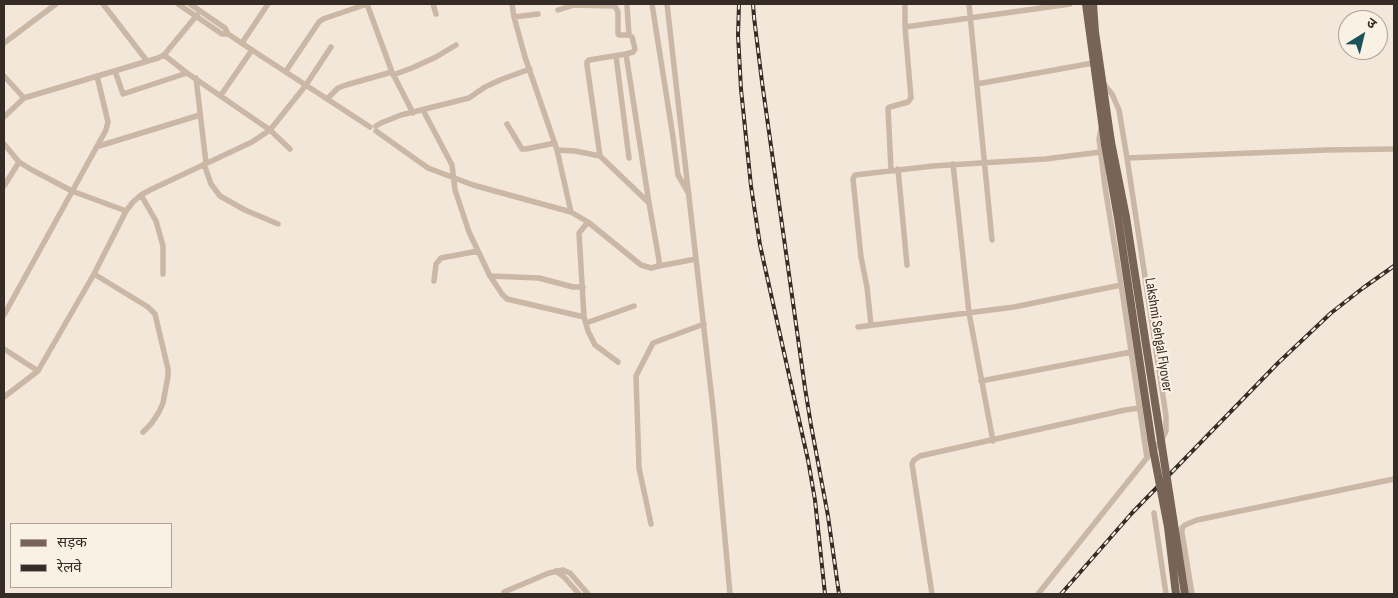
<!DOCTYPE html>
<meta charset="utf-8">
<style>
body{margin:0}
#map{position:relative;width:1398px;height:598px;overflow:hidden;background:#f2e7d9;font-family:"Sofia Sans Condensed","Noto Sans Devanagari",sans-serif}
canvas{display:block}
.frame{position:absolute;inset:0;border:5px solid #362c26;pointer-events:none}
.legend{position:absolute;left:10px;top:523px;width:162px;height:65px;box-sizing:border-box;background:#faf1e5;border:1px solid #aca299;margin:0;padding:6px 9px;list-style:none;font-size:15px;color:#362c26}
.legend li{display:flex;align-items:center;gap:10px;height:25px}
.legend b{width:25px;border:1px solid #aca299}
.north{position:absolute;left:1338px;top:10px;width:50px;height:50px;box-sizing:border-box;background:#faf1e5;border:1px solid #aca299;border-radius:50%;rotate:36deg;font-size:14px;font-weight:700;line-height:20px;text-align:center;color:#362c26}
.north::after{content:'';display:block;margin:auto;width:18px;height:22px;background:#1b5258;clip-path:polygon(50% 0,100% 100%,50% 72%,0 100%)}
</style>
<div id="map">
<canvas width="1398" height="598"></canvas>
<div class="frame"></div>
<ul class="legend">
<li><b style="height:6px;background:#786357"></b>सड़क</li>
<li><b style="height:6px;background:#362c26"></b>रेलवे</li>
</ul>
<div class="north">उ</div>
</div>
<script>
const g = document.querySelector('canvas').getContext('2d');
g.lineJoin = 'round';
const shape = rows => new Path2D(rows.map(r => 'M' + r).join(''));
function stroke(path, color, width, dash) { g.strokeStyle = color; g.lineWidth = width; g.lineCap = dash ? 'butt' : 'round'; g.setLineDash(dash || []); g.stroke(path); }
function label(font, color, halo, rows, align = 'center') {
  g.font = font + ' "Sofia Sans Condensed",sans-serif'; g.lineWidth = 4; g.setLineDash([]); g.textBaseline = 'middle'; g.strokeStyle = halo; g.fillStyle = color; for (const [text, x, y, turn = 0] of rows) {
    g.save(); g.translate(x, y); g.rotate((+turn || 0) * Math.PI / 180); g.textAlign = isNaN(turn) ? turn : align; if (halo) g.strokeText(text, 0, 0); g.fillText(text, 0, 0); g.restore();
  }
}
stroke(shape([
 [103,4,147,61],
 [178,4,222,34,228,34],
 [190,4,225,28,228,34,252,50,370,127],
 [367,4,392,72,413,113],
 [433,4,436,14],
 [512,4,514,17,525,57,557,150,571,212],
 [652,4,673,137,678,175,689,194],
 [667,4,714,417,730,594],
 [969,4,992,240],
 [627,6,629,35],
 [558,10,574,5,615,6,618,12,618,34,619,35,629,35,632,37,635,49,633,52,626,54,649,203],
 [514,17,538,14],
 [905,27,1070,4],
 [4,43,56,4],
 [242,43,268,4],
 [164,55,197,15],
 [616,56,629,158],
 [115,71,123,94,187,73],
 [286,71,319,22,323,19,367,4],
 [393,75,412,68,436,57,456,45],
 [4,76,24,98,4,117],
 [196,78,206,163],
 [977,84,1093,63],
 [221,95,252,50],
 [24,98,158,58,164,55,187,73,270,130,290,149],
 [327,99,338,88,346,85,392,72],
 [423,110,452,165,455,190,469,232,490,276,502,294,507,299,584,317],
 [507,124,522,149,526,149,555,143],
 [376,126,381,123,401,115,469,98,485,87,500,80,530,69],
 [1101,129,1099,139,1105,187,1123,297,1147,458],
 [376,131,428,168,473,185,571,212,588,222,641,265,651,268,659,266,659,260,649,203,600,156,575,151,557,150],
 [4,144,19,162,32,170,72,191,126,211],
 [99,146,200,115],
 [600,156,587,65,587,62,589,60,626,54],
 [1127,158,1327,150,1394,149],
 [204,164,211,184,220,196,245,210,278,224],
 [953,164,969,313,993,441],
 [898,169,907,265],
 [891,170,888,108,890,107,908,102,911,98,905,27,905,4],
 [4,186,19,162],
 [141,195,156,221,163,246,163,274],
 [588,222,579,233,584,317,588,331,595,345,618,362],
 [659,266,696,259],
 [94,274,148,307,155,314,168,369,168,376,163,403,159,412,151,424,143,432],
 [490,276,539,278,573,287,583,287],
 [434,281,436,264,441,258,478,251],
 [4,315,106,130,108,122,97,76],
 [586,323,634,306],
 [871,325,867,287,861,257,853,179,855,175,933,166,1045,159,1101,152],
 [858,327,1014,307,1121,285],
 [4,349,38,371],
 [981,381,1131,352],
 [4,397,38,371,94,274,126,211,133,202,141,195,150,190,252,142,270,130,306,85,331,47],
 [1154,513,1166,594],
 [651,524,639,468,636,376,653,343,704,324],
 [556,571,564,577,579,594],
 [504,592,549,573,563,570,570,573,588,594],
 [932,594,912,464,914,460,920,456,1125,410,1139,408],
 [1038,594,1162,439,1166,431,1166,416,1127,158,1119,110,1112,94,1103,83],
 [1192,594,1182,533,1182,528,1185,525,1197,520,1394,479]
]), '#cab7a5', 5.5);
stroke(shape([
 [1086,4,1105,144],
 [1093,4,1095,32,1111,142]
]), '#786357', 8);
const rail = shape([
 [739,4,738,35,741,89,751,186,760,245,808,460,815,500,825,594],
 [753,4,754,17,762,82,805,388,811,425,828,516,839,594],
 [1061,594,1132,513,1278,363,1331,313,1363,288,1394,266]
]);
stroke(rail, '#362c26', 4);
stroke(rail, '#faf1e5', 2, [5.5]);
stroke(shape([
 [1111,142,1126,217,1185,594],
 [1105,144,1118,218,1152,444,1168,527,1176,594]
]), '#786357', 8);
label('15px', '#362c26', '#faf1e5', [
 ["Lakshmi Sehgal Flyover",1158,335,81]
]);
</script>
